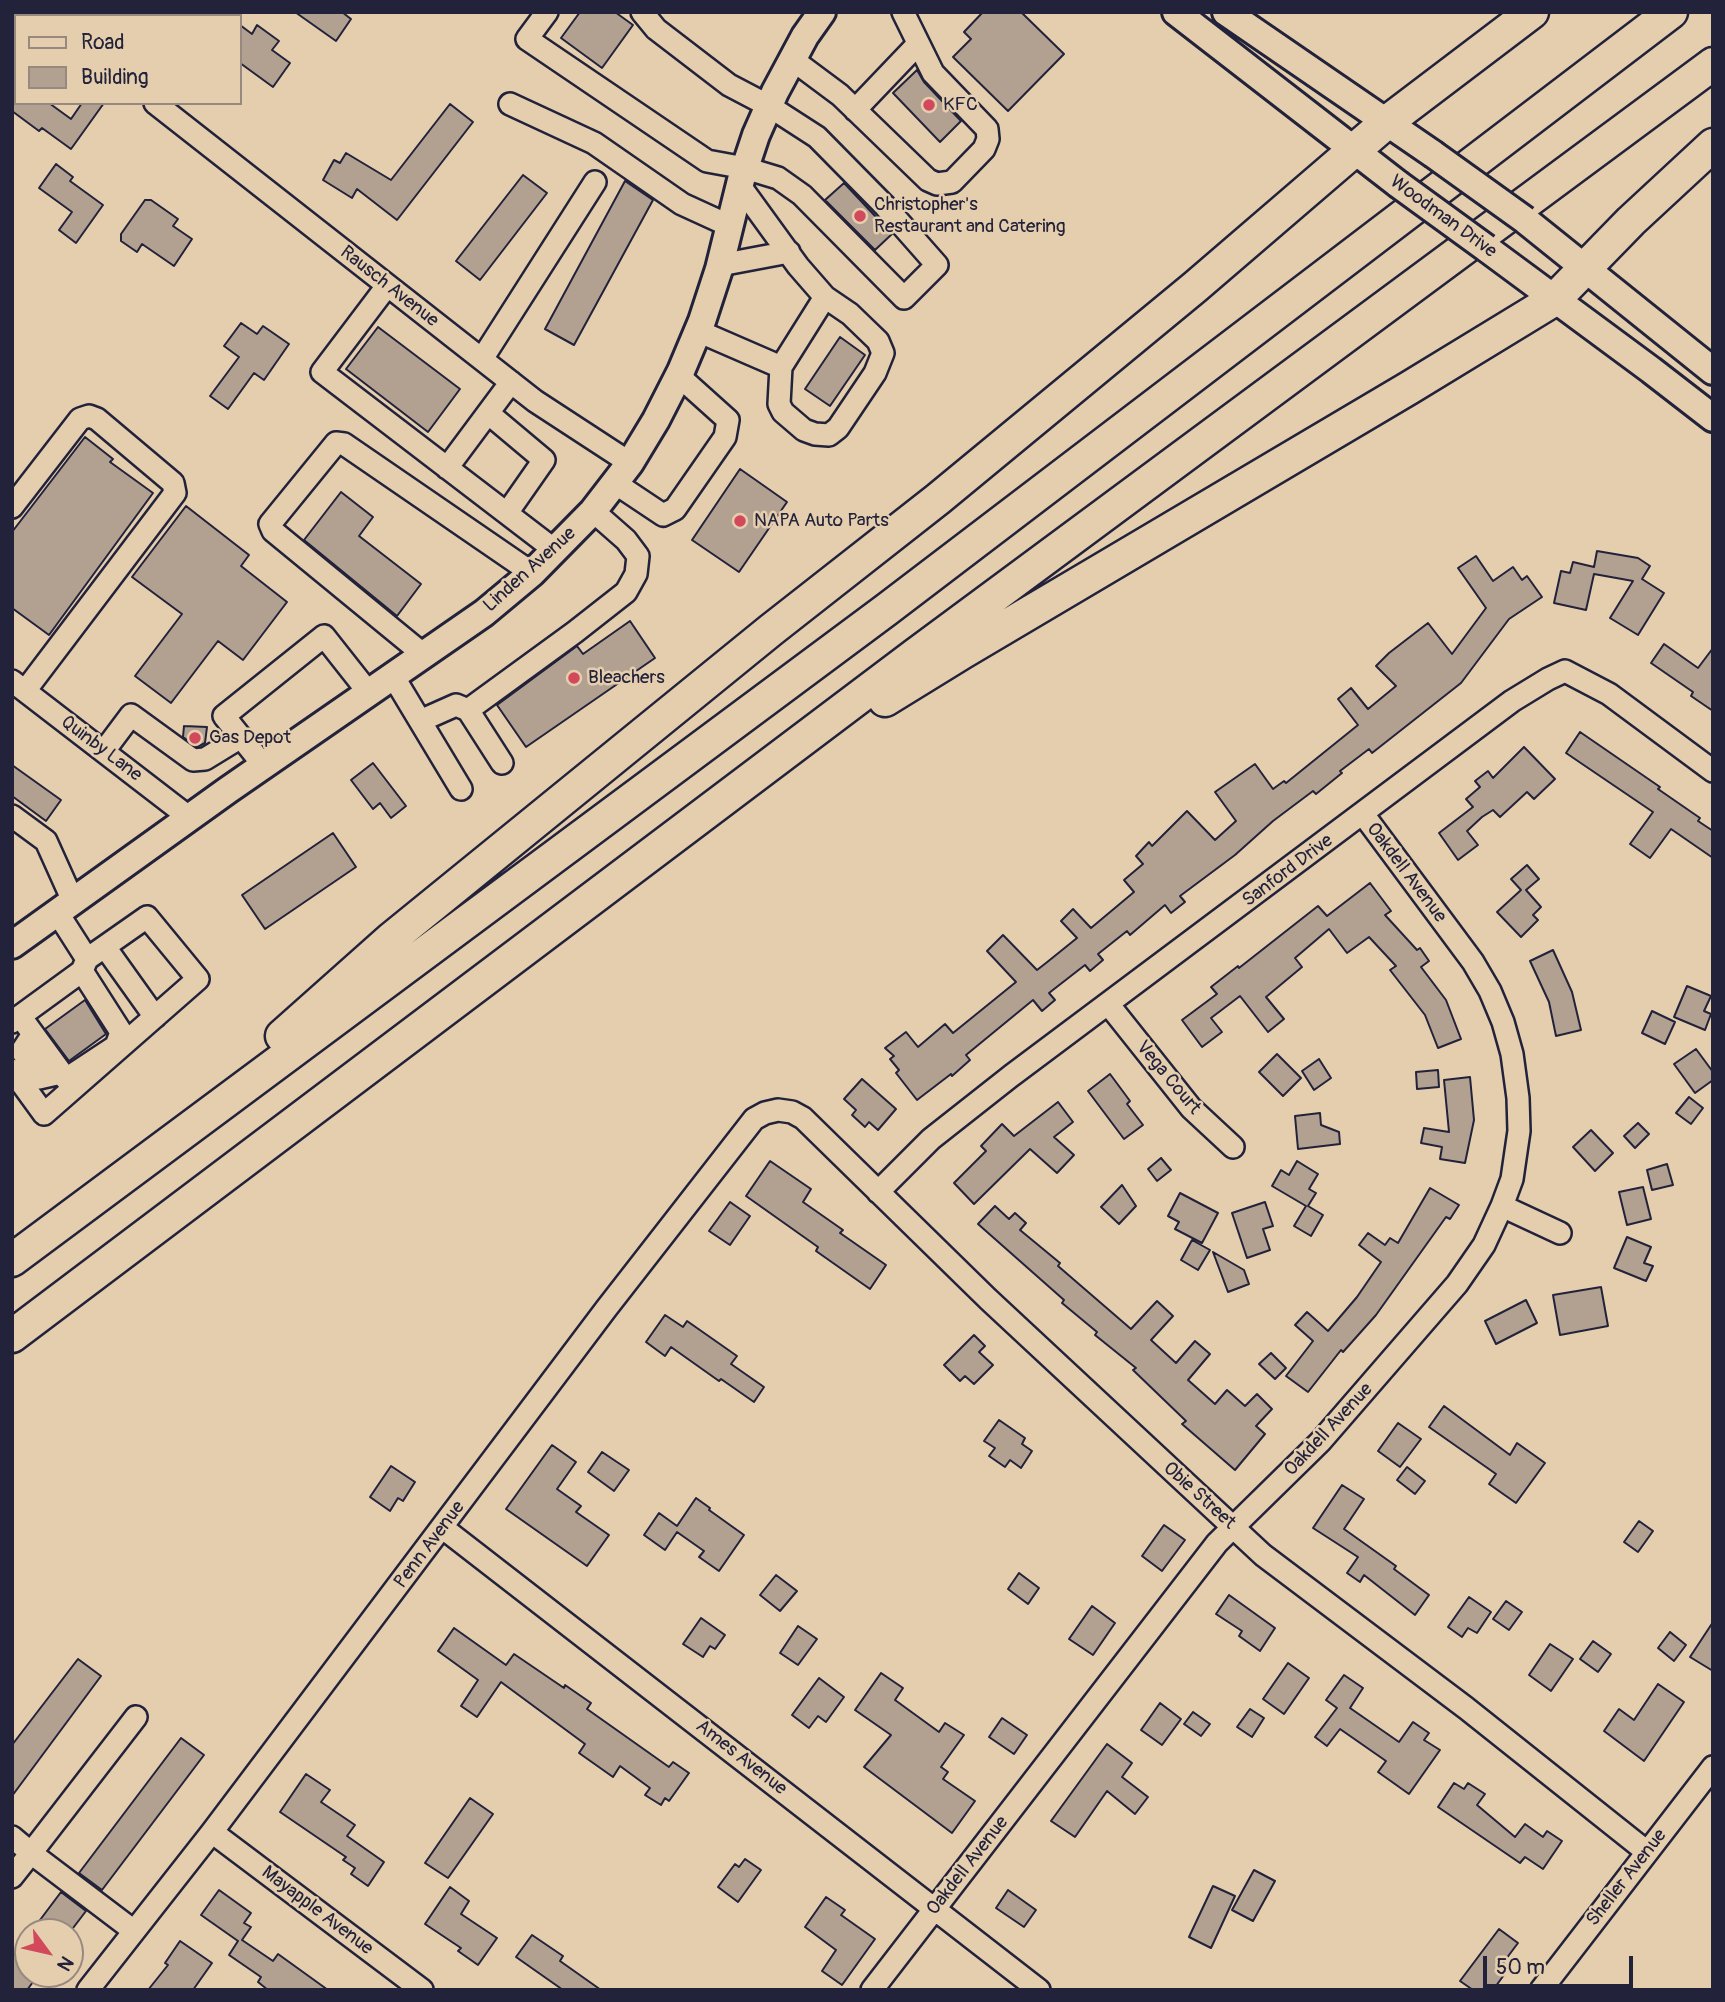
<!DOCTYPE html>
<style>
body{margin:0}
#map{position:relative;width:1725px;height:2002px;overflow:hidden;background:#e5ceae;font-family:Pangolin,sans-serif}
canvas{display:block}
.frame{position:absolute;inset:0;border:14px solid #22223b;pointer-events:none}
.legend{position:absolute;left:14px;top:14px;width:228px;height:91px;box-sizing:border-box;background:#e5ceae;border:2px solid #978980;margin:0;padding:9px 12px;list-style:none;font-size:21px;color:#22223b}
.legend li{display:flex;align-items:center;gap:14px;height:35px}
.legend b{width:35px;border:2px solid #978980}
.north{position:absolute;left:14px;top:1918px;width:70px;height:70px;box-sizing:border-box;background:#e5ceae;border:2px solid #978980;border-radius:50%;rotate:123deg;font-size:19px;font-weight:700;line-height:28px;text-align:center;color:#22223b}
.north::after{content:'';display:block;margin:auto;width:24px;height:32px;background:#d1495b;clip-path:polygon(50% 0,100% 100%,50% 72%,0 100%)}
.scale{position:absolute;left:1483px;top:1956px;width:150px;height:32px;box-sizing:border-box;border:4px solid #22223b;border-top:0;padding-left:9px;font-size:21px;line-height:24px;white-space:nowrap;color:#22223b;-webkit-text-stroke:5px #e5ceae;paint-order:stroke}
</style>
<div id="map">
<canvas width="1725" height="2002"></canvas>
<div class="frame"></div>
<ul class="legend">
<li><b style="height:9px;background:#e5ceae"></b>Road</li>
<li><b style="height:19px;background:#b2a190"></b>Building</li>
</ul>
<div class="north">N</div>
<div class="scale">50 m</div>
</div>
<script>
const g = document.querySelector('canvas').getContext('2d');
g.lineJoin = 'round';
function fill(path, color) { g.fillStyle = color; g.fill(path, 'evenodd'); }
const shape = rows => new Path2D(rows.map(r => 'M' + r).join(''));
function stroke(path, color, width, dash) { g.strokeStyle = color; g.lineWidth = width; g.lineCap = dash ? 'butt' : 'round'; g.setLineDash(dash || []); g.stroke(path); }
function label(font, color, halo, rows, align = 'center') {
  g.font = font + ' Pangolin,sans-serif'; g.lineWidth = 5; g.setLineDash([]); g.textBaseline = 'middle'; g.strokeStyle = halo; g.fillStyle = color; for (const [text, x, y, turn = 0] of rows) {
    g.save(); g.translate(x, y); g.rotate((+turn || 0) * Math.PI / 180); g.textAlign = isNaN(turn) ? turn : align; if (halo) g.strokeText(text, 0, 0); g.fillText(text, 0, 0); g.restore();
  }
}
const building = shape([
 [295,12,342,12,351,19,336,41,295,12],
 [580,12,615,12,633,25,602,68,561,38,580,12],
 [983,12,1021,12,1064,54,1008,111,953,57,971,39,964,32,983,12],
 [240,25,252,34,257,25,279,41,272,50,290,63,273,87,240,63,240,25],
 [917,70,924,82,961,121,940,142,893,93,917,70],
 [12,103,49,103,71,119,82,103,104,103,71,149,42,128,39,131,12,111,12,103],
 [450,104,473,122,397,220,357,189,352,198,323,180,334,160,340,163,346,153,391,180,450,104],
 [56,164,73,177,70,181,103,205,76,243,59,230,72,212,39,188,56,164],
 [523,175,547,193,480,280,456,261,523,175],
 [625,181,653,200,574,345,545,329,625,181],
 [844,183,892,234,875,250,825,200,844,183],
 [145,200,151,200,178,219,173,226,192,239,174,266,142,244,137,252,121,241,121,234,145,200],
 [241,323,257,334,263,326,289,344,264,380,254,373,228,409,210,396,239,357,224,346,241,323],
 [378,327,460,389,428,432,346,369,378,327],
 [840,337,865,355,830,406,805,389,840,337],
 [85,437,113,459,110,462,153,493,49,635,12,608,12,532,85,437],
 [740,469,787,502,739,572,692,540,740,469],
 [341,492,373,517,359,536,421,584,397,616,304,540,341,492],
 [186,506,249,555,241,566,287,602,243,660,218,641,171,703,135,676,182,614,132,577,186,506],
 [1597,551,1638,558,1650,566,1642,579,1664,593,1638,635,1610,618,1633,581,1594,574,1586,610,1554,603,1561,571,1570,573,1573,562,1594,567,1597,551],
 [1476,556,1493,581,1513,567,1522,580,1527,576,1542,597,1509,619,1461,683,1372,753,1369,749,1340,771,1342,773,1316,794,1313,791,1273,821,1235,855,1180,896,1185,902,1171,913,1165,905,1130,935,1127,931,1098,954,1103,960,1090,971,1085,965,1049,993,1055,1000,1042,1011,1033,1000,966,1055,970,1060,952,1076,951,1074,917,1100,896,1073,899,1070,890,1059,894,1056,885,1048,906,1032,918,1047,945,1024,953,1033,1016,982,987,951,1003,935,1037,970,1046,963,1077,938,1061,921,1073,909,1091,928,1134,892,1124,880,1143,864,1136,856,1149,842,1152,846,1187,811,1215,840,1236,821,1215,792,1255,764,1273,789,1284,781,1286,783,1358,725,1338,699,1351,688,1368,709,1396,686,1376,666,1389,653,1428,623,1452,654,1486,608,1458,568,1476,556],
 [630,621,655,658,526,747,497,705,577,646,583,654,630,621],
 [1664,644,1698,668,1713,648,1713,711,1691,696,1693,692,1651,663,1664,644],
 [184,726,207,727,205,743,197,747,183,737,184,726],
 [1580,732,1660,787,1658,789,1700,818,1698,821,1713,831,1713,858,1671,829,1650,858,1630,844,1653,812,1566,753,1580,732],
 [1524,747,1555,779,1534,799,1527,792,1500,817,1493,810,1482,817,1467,831,1478,845,1458,860,1439,833,1473,807,1466,799,1480,787,1475,781,1488,771,1493,778,1524,747],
 [373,763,406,806,391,818,380,803,373,809,351,780,373,763],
 [12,765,61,800,46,821,12,796,12,765],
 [333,833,356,867,265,929,242,895,333,833],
 [1527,865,1539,879,1526,890,1541,907,1533,915,1538,920,1521,937,1497,912,1521,890,1511,879,1527,865],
 [1370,883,1391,911,1385,915,1417,950,1420,948,1429,961,1421,967,1446,1000,1461,1039,1438,1048,1425,1015,1390,970,1396,966,1369,937,1347,953,1329,929,1295,958,1302,967,1266,997,1284,1019,1268,1032,1240,996,1211,1018,1222,1032,1202,1047,1182,1020,1217,994,1211,987,1238,966,1239,968,1318,906,1327,916,1370,883],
 [1553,950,1572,992,1581,1030,1556,1036,1549,1002,1530,961,1553,950],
 [1687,986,1711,996,1704,1011,1711,1014,1705,1030,1674,1017,1687,986],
 [85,1000,106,1034,69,1061,45,1029,85,1000],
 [1652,1011,1675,1022,1665,1044,1642,1033,1652,1011],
 [1696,1049,1713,1072,1713,1080,1695,1093,1674,1064,1696,1049],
 [1277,1054,1301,1078,1283,1096,1259,1072,1277,1054],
 [1319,1059,1331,1078,1314,1090,1302,1071,1319,1059],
 [1438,1070,1439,1087,1417,1089,1416,1072,1438,1070],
 [1110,1074,1130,1101,1127,1104,1143,1125,1124,1139,1088,1091,1110,1074],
 [1470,1077,1474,1120,1465,1163,1440,1159,1442,1147,1421,1143,1424,1128,1449,1132,1444,1080,1470,1077],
 [862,1079,896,1109,878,1130,869,1122,865,1127,852,1115,856,1110,844,1099,862,1079],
 [1689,1097,1703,1108,1691,1124,1676,1113,1689,1097],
 [1058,1102,1073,1122,1054,1137,1074,1155,1057,1173,1030,1149,974,1204,954,1183,986,1151,981,1146,1002,1124,1014,1136,1058,1102],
 [1320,1113,1321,1125,1339,1132,1340,1144,1298,1149,1295,1116,1320,1113],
 [1638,1123,1649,1134,1635,1148,1624,1136,1638,1123],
 [1591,1130,1613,1153,1595,1171,1573,1147,1591,1130],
 [1161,1158,1171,1170,1157,1181,1148,1169,1161,1158],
 [770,1161,811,1189,803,1202,843,1230,840,1233,886,1265,870,1289,816,1251,818,1247,746,1196,770,1161],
 [1297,1161,1318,1174,1309,1189,1316,1193,1308,1206,1323,1215,1311,1236,1294,1226,1306,1206,1272,1186,1281,1170,1289,1175,1297,1161],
 [1667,1164,1673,1185,1652,1190,1647,1170,1667,1164],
 [1122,1185,1136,1206,1119,1224,1101,1207,1122,1185],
 [1643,1187,1651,1219,1627,1225,1619,1192,1643,1187],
 [1430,1188,1459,1205,1450,1219,1446,1217,1376,1315,1343,1352,1341,1350,1308,1392,1286,1376,1313,1341,1295,1325,1307,1312,1328,1331,1357,1297,1381,1262,1359,1245,1368,1233,1385,1245,1390,1238,1398,1243,1430,1188],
 [1180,1193,1218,1213,1202,1243,1175,1229,1179,1222,1168,1216,1180,1193],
 [730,1202,750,1216,730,1245,709,1231,730,1202],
 [1265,1202,1273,1226,1263,1229,1270,1250,1247,1258,1232,1213,1265,1202],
 [995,1206,1009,1219,1015,1213,1026,1223,1020,1230,1060,1263,1058,1266,1131,1329,1157,1301,1173,1316,1151,1340,1176,1363,1195,1341,1210,1354,1188,1380,1215,1404,1227,1390,1245,1406,1257,1394,1272,1409,1256,1426,1265,1434,1235,1470,1182,1424,1186,1421,1133,1370,1136,1368,1095,1335,1097,1332,1062,1303,1064,1300,978,1224,995,1206],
 [1627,1237,1651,1247,1644,1263,1653,1266,1646,1281,1614,1268,1627,1237],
 [1192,1240,1210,1250,1198,1270,1181,1260,1192,1240],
 [1213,1252,1244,1270,1249,1284,1228,1292,1213,1252],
 [1601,1287,1608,1326,1560,1335,1553,1295,1601,1287],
 [1526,1300,1537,1323,1496,1344,1485,1321,1526,1300],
 [665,1315,683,1327,687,1321,737,1356,731,1364,764,1387,754,1402,721,1379,719,1381,671,1347,665,1356,646,1342,665,1315],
 [974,1335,985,1346,979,1352,993,1365,974,1384,965,1376,960,1381,944,1365,974,1335],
 [1271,1353,1286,1368,1275,1379,1259,1364,1271,1353],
 [1444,1406,1510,1455,1517,1443,1545,1463,1516,1503,1489,1484,1496,1474,1429,1427,1444,1406],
 [999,1420,1025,1438,1022,1444,1032,1451,1021,1468,1010,1460,1005,1467,989,1456,995,1448,984,1441,999,1420],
 [1398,1423,1421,1439,1400,1467,1378,1451,1398,1423],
 [552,1445,576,1462,557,1489,581,1506,576,1512,609,1535,587,1566,506,1509,552,1445],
 [602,1452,629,1470,614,1491,588,1472,602,1452],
 [391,1466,415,1482,403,1501,398,1498,390,1511,370,1497,391,1466],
 [1407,1467,1425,1481,1415,1494,1397,1480,1407,1467],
 [1342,1485,1364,1499,1344,1529,1396,1566,1394,1569,1429,1595,1415,1615,1364,1575,1360,1582,1347,1573,1358,1557,1313,1528,1342,1485],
 [696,1498,710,1508,709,1510,744,1535,719,1571,699,1557,704,1551,677,1532,665,1550,644,1535,659,1513,677,1526,696,1498],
 [1639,1521,1653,1531,1638,1552,1624,1542,1639,1521],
 [1164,1525,1185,1540,1162,1571,1142,1556,1164,1525],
 [1019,1573,1039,1588,1028,1604,1008,1589,1019,1573],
 [776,1575,797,1591,780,1611,760,1595,776,1575],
 [1229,1595,1275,1628,1260,1651,1239,1636,1242,1631,1216,1614,1229,1595],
 [1469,1597,1491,1612,1477,1633,1468,1628,1462,1637,1448,1627,1469,1597],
 [1506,1601,1522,1612,1509,1630,1493,1619,1506,1601],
 [1092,1606,1115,1623,1093,1655,1069,1639,1092,1606],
 [701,1618,725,1635,715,1649,710,1646,703,1657,683,1644,701,1618],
 [1713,1622,1713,1671,1690,1657,1713,1622],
 [798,1626,817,1639,798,1665,780,1653,798,1626],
 [454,1628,506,1665,514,1654,564,1688,565,1685,591,1703,587,1709,669,1767,673,1762,689,1773,669,1801,665,1798,661,1805,645,1795,650,1788,620,1766,613,1777,579,1753,585,1744,501,1682,477,1717,461,1706,478,1680,438,1651,454,1628],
 [1670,1632,1686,1645,1674,1661,1658,1648,1670,1632],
 [1593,1641,1611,1654,1598,1672,1580,1659,1593,1641],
 [1550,1644,1573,1659,1551,1691,1529,1675,1550,1644],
 [78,1659,101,1676,12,1796,12,1745,78,1659],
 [1288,1663,1309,1678,1284,1714,1263,1699,1288,1663],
 [881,1673,903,1688,895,1700,939,1732,945,1723,964,1735,941,1767,948,1772,943,1779,975,1801,952,1833,864,1767,891,1735,855,1710,881,1673],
 [1344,1675,1363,1688,1350,1708,1399,1742,1413,1722,1429,1733,1424,1740,1440,1750,1409,1794,1378,1772,1386,1761,1340,1729,1327,1746,1315,1737,1337,1708,1326,1700,1344,1675],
 [819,1678,844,1697,826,1722,818,1716,809,1728,792,1715,819,1678],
 [1658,1684,1684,1702,1644,1761,1604,1731,1619,1709,1634,1720,1658,1684],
 [1160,1703,1181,1719,1162,1745,1141,1730,1160,1703],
 [1250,1709,1264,1718,1252,1737,1237,1727,1250,1709],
 [1193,1712,1210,1724,1201,1736,1184,1724,1193,1712],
 [1002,1718,1027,1735,1014,1754,989,1737,1002,1718],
 [181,1738,204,1755,102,1890,79,1873,181,1738],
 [1107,1744,1132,1763,1122,1777,1148,1797,1135,1814,1107,1791,1075,1837,1051,1821,1107,1744],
 [306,1774,330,1790,321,1802,355,1825,347,1836,384,1862,368,1886,351,1874,355,1868,343,1860,346,1857,280,1812,306,1774],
 [1454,1783,1464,1789,1468,1783,1485,1794,1477,1805,1515,1837,1525,1824,1543,1837,1547,1831,1562,1841,1543,1869,1525,1857,1520,1863,1438,1807,1454,1783],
 [470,1798,493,1814,448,1878,425,1863,470,1798],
 [745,1859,761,1870,738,1902,718,1887,735,1864,739,1867,745,1859],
 [1254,1870,1275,1881,1253,1921,1232,1910,1254,1870],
 [1213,1886,1235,1896,1211,1948,1189,1937,1213,1886],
 [450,1887,469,1901,461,1914,497,1938,478,1965,458,1951,461,1948,425,1924,450,1887],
 [219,1890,251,1913,244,1923,251,1927,242,1940,273,1961,278,1954,328,1990,268,1990,258,1982,261,1977,229,1955,238,1941,201,1915,219,1890],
 [1008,1890,1036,1910,1024,1927,996,1908,1008,1890],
 [61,1892,86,1911,70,1932,31,1932,61,1892],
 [826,1897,845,1910,841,1915,875,1939,842,1985,822,1971,836,1950,805,1927,826,1897],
 [1499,1929,1518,1943,1503,1963,1509,1968,1493,1990,1473,1990,1460,1981,1499,1929],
 [532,1935,563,1956,560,1961,601,1990,563,1990,516,1957,532,1935],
 [28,1936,28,1974,39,1974,27,1990,12,1990,12,1957,28,1936],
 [180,1941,212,1963,193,1990,148,1990,168,1965,165,1963,180,1941]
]);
fill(building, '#b2a190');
stroke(building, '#22223b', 2);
const minor = shape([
 [41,12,46,16],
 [547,12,527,39,707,161,745,168,778,178,802,195,904,298,937,265,885,206,817,137,769,106,729,85,656,29,642,12],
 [793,60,840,95,928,180,937,184,952,182,984,149,988,139,987,129,933,73,903,12],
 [155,103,535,401,630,463],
 [510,104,594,143,682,204,730,226],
 [855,110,918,44],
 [720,265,789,252],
 [387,286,322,372,556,551],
 [698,331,781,367,779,404,783,412,804,430,815,434,829,435,838,428,875,373,883,353,878,341,850,314,825,297,798,266,740,186],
 [482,359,595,182],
 [781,367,825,297],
 [488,413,544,460,507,513],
 [447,468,511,382],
 [615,483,663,515,675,509,725,437,728,420,679,376],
 [12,507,80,419,89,416,97,419,173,483,175,493,25,691],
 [424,655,273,531,270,524,336,443,344,444,532,573],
 [393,676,461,789],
 [12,681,190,818],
 [468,710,575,632,626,592,636,574,638,556,626,540,593,511],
 [420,721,456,705,468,710,502,763],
 [104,751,131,715,193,760,205,759,241,737],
 [264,766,224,716,324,636,369,693],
 [12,816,46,841,73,901],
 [57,912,87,959],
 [105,947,155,1017],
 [1109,1005,1191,1108,1233,1147],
 [20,1016,66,1079,116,1046,121,1032,82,971],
 [12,1022,82,971,87,959,147,917,198,979,44,1114,12,1070],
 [33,1034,22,1051,39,1078,61,1073],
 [878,1192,931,1139,1011,1076,1512,701,1548,679,1565,671,1609,694,1713,771],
 [1502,1206,1560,1233],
 [443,1528,1039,1990],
 [212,1832,422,1990],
 [12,1837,31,1853,12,1877],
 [134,1931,31,1853,136,1717],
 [88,1990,212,1832,606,1309,754,1119,765,1113,778,1110,792,1112,803,1118,988,1299,1263,1555,1466,1708,1647,1852],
 [872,1990,1217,1543,1320,1442,1457,1284,1484,1245,1502,1206,1512,1179,1519,1131,1518,1098,1512,1054,1503,1022,1490,991,1473,962,1363,814],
 [1541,1990,1713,1767]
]);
const major = shape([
 [1176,12,1398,184],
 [1226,12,1433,154],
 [1525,220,1713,371],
 [1486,248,1651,370,1713,418],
 [12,945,228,790,484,613,532,573,593,511,630,463,656,420,681,371,702,321,719,269,741,180,756,135,775,92,805,36,822,12]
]);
const highway = shape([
 [885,700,963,652,1409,388,1555,299,1631,221,1713,145],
 [282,1036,391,939,771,630,938,499,1195,287,1387,122,1532,12],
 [12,1260,886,610,1671,12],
 [12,1336,915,655,1713,64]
]);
stroke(minor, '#22223b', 26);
stroke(major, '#22223b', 32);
stroke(highway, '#22223b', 37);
stroke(minor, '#e5ceae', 21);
stroke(major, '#e5ceae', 26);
stroke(highway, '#e5ceae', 32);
const majorBridge = shape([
 [1433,154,1525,220],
 [1398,184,1486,248]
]);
stroke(majorBridge, '#22223b', 32, []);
stroke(majorBridge, '#e5ceae', 26);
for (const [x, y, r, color] of [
 [929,105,7,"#d1495b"],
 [860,216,7,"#d1495b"],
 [740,521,7,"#d1495b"],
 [574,678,7,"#d1495b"],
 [195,738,7,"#d1495b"]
]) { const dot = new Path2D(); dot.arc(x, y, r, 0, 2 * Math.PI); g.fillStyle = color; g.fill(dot); stroke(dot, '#e5ceae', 2.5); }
label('19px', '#22223b', '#e5ceae', [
 ["KFC",943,105],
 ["Christopher's",874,205],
 ["Restaurant and Catering",874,227],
 ["NAPA Auto Parts",754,521],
 ["Bleachers",588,678],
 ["Gas Depot",209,738]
], 'left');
label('19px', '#22223b', '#e5ceae', [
 ["Woodman Drive",1443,217,36],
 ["Rausch Avenue",389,287,38],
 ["Linden Avenue",530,570,-42],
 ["Quinby Lane",101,749,37],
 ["Sanford Drive",1288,871,-37],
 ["Oakdell Avenue",1406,873,53],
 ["Vega Court",1168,1078,50],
 ["Oakdell Avenue",1329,1430,-47],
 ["Obie Street",1199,1496,42],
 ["Penn Avenue",430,1545,-53],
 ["Ames Avenue",741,1758,38],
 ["Oakdell Avenue",968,1866,-52],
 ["Sheller Avenue",1627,1878,-52],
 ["Mayapple Avenue",317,1911,37]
]);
</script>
